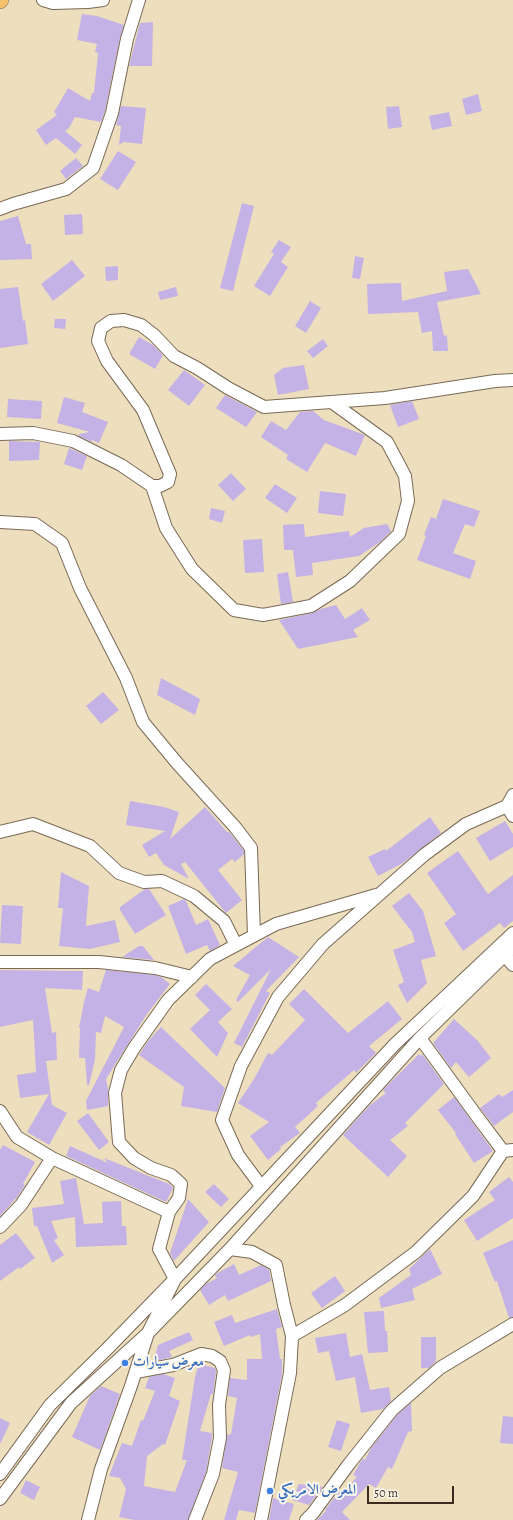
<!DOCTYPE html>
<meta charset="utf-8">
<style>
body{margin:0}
#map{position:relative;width:513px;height:1520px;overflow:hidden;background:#eddfbd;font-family:Alegreya,serif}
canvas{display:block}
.scale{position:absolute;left:367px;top:1486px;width:87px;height:18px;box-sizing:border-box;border:2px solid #3b2a1e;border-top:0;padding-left:5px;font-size:12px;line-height:14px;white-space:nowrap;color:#3b2a1e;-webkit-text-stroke:3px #fbf7ec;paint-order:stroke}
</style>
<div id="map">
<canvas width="513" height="1520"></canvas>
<div class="scale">50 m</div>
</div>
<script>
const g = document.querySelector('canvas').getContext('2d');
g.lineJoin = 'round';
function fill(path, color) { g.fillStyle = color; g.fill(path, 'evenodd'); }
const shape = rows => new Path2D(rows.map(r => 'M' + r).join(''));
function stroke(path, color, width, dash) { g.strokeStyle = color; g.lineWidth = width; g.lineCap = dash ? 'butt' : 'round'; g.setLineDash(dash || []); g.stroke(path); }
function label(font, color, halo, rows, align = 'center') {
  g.font = font + ' Alegreya,Amiri,serif'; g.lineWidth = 4; g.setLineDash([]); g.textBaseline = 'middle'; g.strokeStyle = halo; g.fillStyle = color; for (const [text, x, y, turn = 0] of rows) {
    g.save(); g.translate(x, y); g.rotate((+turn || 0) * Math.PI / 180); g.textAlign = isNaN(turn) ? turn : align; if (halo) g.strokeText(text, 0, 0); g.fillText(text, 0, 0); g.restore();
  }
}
fill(shape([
 [82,14,97,16,124,25,120,38,105,111,101,122,75,117,69,128,65,131,82,145,75,154,56,138,46,145,36,130,57,115,54,112,68,88,90,101,92,93,94,93,98,53,95,52,97,44,77,40],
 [153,22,152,66,129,66,140,23],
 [478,94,482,111,466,115,462,99],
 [121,106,146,108,142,144,124,142,125,141,119,145,121,126,116,125],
 [399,106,402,127,388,129,386,107],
 [449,112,452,126,432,130,429,116],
 [118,151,136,162,118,190,100,179],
 [76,158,83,166,66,179,60,171],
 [242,203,254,206,233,291,220,288],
 [82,214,83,234,65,235,64,215],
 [18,216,26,244,31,244,32,259,0,260,0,221],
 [279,240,291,247,281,262,288,267,270,296,254,286,274,254,271,252],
 [355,256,364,258,360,279,352,278],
 [72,260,85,276,53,301,41,284],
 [118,266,118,280,106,281,105,267],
 [468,269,481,294,437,302,444,336,447,335,448,351,433,351,432,331,422,333,418,312,368,314,367,284,401,283,402,301,447,291,444,272],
 [18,287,23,321,25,320,28,344,0,348,0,289],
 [176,287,178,296,160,300,158,292],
 [310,301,321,308,306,333,295,326],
 [55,319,66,319,65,329,54,328],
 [139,337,153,345,163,355,155,369,129,354],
 [323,339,328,346,313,358,307,351],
 [304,365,309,389,278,395,274,375,283,368],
 [184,370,205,385,189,406,168,390],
 [225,395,257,412,246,427,216,408],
 [64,397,85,403,82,412,108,422,99,443,92,440,92,442,79,436,79,434,90,432,57,423],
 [8,399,42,401,41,419,7,417],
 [412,401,419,419,398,427,390,405],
 [313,411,324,420,365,435,356,456,325,443,307,472,286,459,288,455,261,437,271,421,286,430,300,412],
 [9,441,40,442,39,460,9,461],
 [69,448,87,456,82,470,64,464],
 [231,473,246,489,233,501,218,485],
 [275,484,297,498,287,513,265,498],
 [320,491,346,494,343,516,318,513],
 [443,499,480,511,474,527,465,524,453,553,476,561,470,579,417,560,426,536,424,535,431,517,436,519],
 [211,508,225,511,222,523,209,519],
 [304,524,305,537,349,531,350,537,364,528,387,524,391,531,380,542,359,556,312,563,313,575,296,577,293,550,284,550,283,525],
 [262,539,264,572,245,573,243,540],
 [288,572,293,602,281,604,277,574],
 [336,605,345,619,362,608,370,620,353,630,358,637,298,649,279,620,312,613,321,609],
 [161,678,200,699,195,715,157,695],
 [103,692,119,710,101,724,86,706],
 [130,801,164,807,179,812,170,839,205,807,227,832,229,832,244,851,244,854,235,862,232,859,218,870,242,900,226,913,185,862,181,864,189,879,164,865,156,853,149,857,142,845,165,831,126,825],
 [430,817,441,833,403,863,378,876,368,857,385,849,386,851],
 [505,821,513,834,513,847,490,861,476,838],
 [458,851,488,894,513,875,513,921,504,928,500,923,463,951,444,923,456,914,427,873],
 [61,872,89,886,86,926,115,920,120,942,90,949,59,946,63,908,58,908],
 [145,889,149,889,166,915,135,934,120,910,120,907],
 [409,893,423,911,436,956,421,960,427,983,407,1003,398,985,404,982,393,950,415,942,412,932,392,906],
 [184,899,186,901,196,925,208,919,220,945,210,951,207,945,186,954,168,906],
 [2,905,23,906,21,944,0,943],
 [268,937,299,957,266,991,270,993,242,1047,234,1043,271,969,238,1002,236,1000,250,975,233,966],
 [139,946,143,946,154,960,122,957],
 [0,970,83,971,82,990,45,988,52,1033,56,1032,57,1060,46,1061,52,1105,67,1113,49,1145,27,1132,49,1094,20,1098,17,1075,36,1072,33,1020,0,1027],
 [106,970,154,975,161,977,170,984,147,1014,106,1079,108,1089,108,1106,87,1110,86,1101,124,1027,105,1016,101,1033,96,1032,95,1060,89,1085,87,1085,85,1058,79,1058,80,1028,79,1028,84,1002,88,988,99,992],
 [206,984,232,1009,218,1022,228,1033,217,1057,190,1029,210,1010,195,995],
 [304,989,348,1033,388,1001,402,1019,369,1046,376,1053,356,1073,354,1070,316,1103,318,1106,295,1127,300,1133,280,1147,281,1149,268,1160,250,1136,269,1122,238,1103,254,1079,268,1053,272,1055,305,1020,289,1004],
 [454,1019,477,1040,491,1058,469,1077,456,1062,451,1068,433,1043],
 [161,1027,225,1088,217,1112,181,1106,184,1087,139,1055,149,1040],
 [419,1054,421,1056,422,1054,444,1084,405,1123,408,1126,390,1140,407,1156,388,1177,343,1135,369,1106,386,1093,383,1090],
 [513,1090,513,1112,494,1126,480,1108,499,1094,502,1097],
 [454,1097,493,1151,474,1163,455,1134,456,1133,438,1110],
 [88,1113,109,1142,99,1150,77,1121],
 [3,1145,35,1162,23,1184,25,1185,16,1199,15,1199,11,1204,0,1216,0,1150],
 [70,1146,108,1163,104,1158,169,1184,173,1188,166,1202,66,1156],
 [509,1177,513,1182,513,1218,477,1241,464,1220,495,1200,489,1192],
 [76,1178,84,1224,103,1223,102,1202,121,1201,122,1226,126,1226,127,1245,76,1247,75,1217,51,1221,58,1238,54,1240,64,1255,52,1263,37,1226,34,1226,32,1208,64,1204,60,1181],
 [214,1184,229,1199,221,1207,205,1192],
 [188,1199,209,1222,174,1261,170,1253],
 [16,1233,35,1258,20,1269,19,1267,0,1281,0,1245],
 [513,1240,513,1317,509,1318,497,1281,495,1282,483,1253],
 [430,1249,442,1274,412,1289,415,1300,381,1308,379,1298,411,1275,409,1269],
 [234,1264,239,1275,261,1265,269,1270,271,1281,228,1301,225,1295,209,1305,200,1290,206,1284,217,1278,215,1275,216,1274],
 [335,1276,345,1291,322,1308,311,1293],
 [277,1309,282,1327,276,1329,280,1359,282,1359,282,1374,255,1513,239,1510,236,1520,224,1520,238,1472,222,1468,227,1435,231,1434,237,1398,228,1396,230,1378,247,1380,247,1359,262,1359,260,1334,251,1337,250,1335,224,1346,214,1322,232,1315,235,1323],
 [384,1311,385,1331,387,1331,388,1352,368,1353,364,1312],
 [189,1332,193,1340,169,1351,172,1357,156,1361,155,1356,158,1345],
 [346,1333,350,1357,362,1354,370,1390,389,1387,391,1401,383,1409,361,1413,355,1377,336,1381,329,1351,318,1353,315,1338],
 [421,1337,436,1337,436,1361,429,1368,421,1368],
 [199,1364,215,1368,216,1371,213,1394,211,1394,200,1431,212,1433,212,1437,206,1472,188,1520,134,1520,119,1517,126,1489,120,1478,109,1476,122,1443,132,1446,141,1420,143,1421,155,1391,145,1388,149,1377,163,1374,175,1378,169,1396,180,1401,165,1445,163,1444,147,1456,144,1486,175,1492,187,1460,182,1460,195,1377],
 [101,1386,120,1394,100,1450,72,1437,90,1396],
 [411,1403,412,1431,408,1432,392,1469,388,1467,376,1488,369,1484,342,1512,350,1520,317,1520,326,1511,325,1510,340,1490,345,1490,357,1477,353,1475,361,1461,363,1459,365,1460,371,1448,397,1415],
 [503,1416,513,1417,513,1444,500,1443],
 [0,1418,10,1423,0,1444],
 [337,1420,350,1424,341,1451,328,1447],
 [26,1480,40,1487,34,1500,20,1493],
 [299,1484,323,1487,309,1505,292,1500],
 [273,1498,294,1504,289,1520,269,1520]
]), '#c4b1e5');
const minor = shape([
 [43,0,53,3,88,2,103,0],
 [0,209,13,204,66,189,93,168,112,113,127,39,139,0],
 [0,434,33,433,73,441,121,465,152,486,160,486,168,482,170,474,143,410,107,361,98,341,101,328,111,321,124,320,141,325,154,335,174,356,197,368,228,388,264,407,385,398,495,381,513,380],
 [152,486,166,528,192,569,234,610,263,615,311,606,350,581,399,534,408,501,405,476,387,442,333,403],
 [0,522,35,524,62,543,80,588,126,678,143,722,177,763,235,827,251,848,254,935],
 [513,795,507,806,513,816],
 [0,832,33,824,90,846,119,873,144,882,162,881,194,896,224,921,236,945],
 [504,955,513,965],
 [0,962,99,962,155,968,192,977],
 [420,1038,476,1115,503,1151,513,1150],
 [0,1111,17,1137,52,1158,169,1212,159,1249,175,1279,148,1333,131,1386,101,1469,88,1520],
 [261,1186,238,1155,222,1120,241,1066,278,997,323,944,424,855,466,824,507,806],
 [169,1212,179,1198,181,1184,171,1175,151,1168,134,1158,119,1142,115,1093,121,1070,134,1048,168,1000,210,959,276,924,376,895],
 [0,1227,21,1205,52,1158],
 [230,1249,252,1252,276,1265,284,1305,292,1336,290,1373,261,1520],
 [292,1336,345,1305,416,1252,473,1196,503,1151],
 [136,1372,173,1365,201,1354,212,1356,220,1361,224,1370,219,1405,220,1438,213,1474,195,1520],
 [0,1474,50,1405,108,1348,175,1279,395,1044,513,933],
 [0,1499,71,1403,148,1333,230,1249,420,1038,513,947],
 [306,1520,313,1513,349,1464,392,1410,440,1368,513,1324]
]);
const major = shape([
 [0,1,1,0]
]);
stroke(minor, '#796956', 14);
stroke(major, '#796956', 16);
stroke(minor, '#fff', 12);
stroke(major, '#f5c16b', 15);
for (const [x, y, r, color] of [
 [125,1363,4,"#3f7fe0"],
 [270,1491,4,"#3f7fe0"]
]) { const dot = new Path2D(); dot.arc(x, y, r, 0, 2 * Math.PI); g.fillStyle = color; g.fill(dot); stroke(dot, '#fbf7ec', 1.5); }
label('bold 14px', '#366cbe', '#fbf7ec', [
 ["معرض سيارات",133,1363],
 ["المعرض الامريكي",278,1491]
], 'left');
</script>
